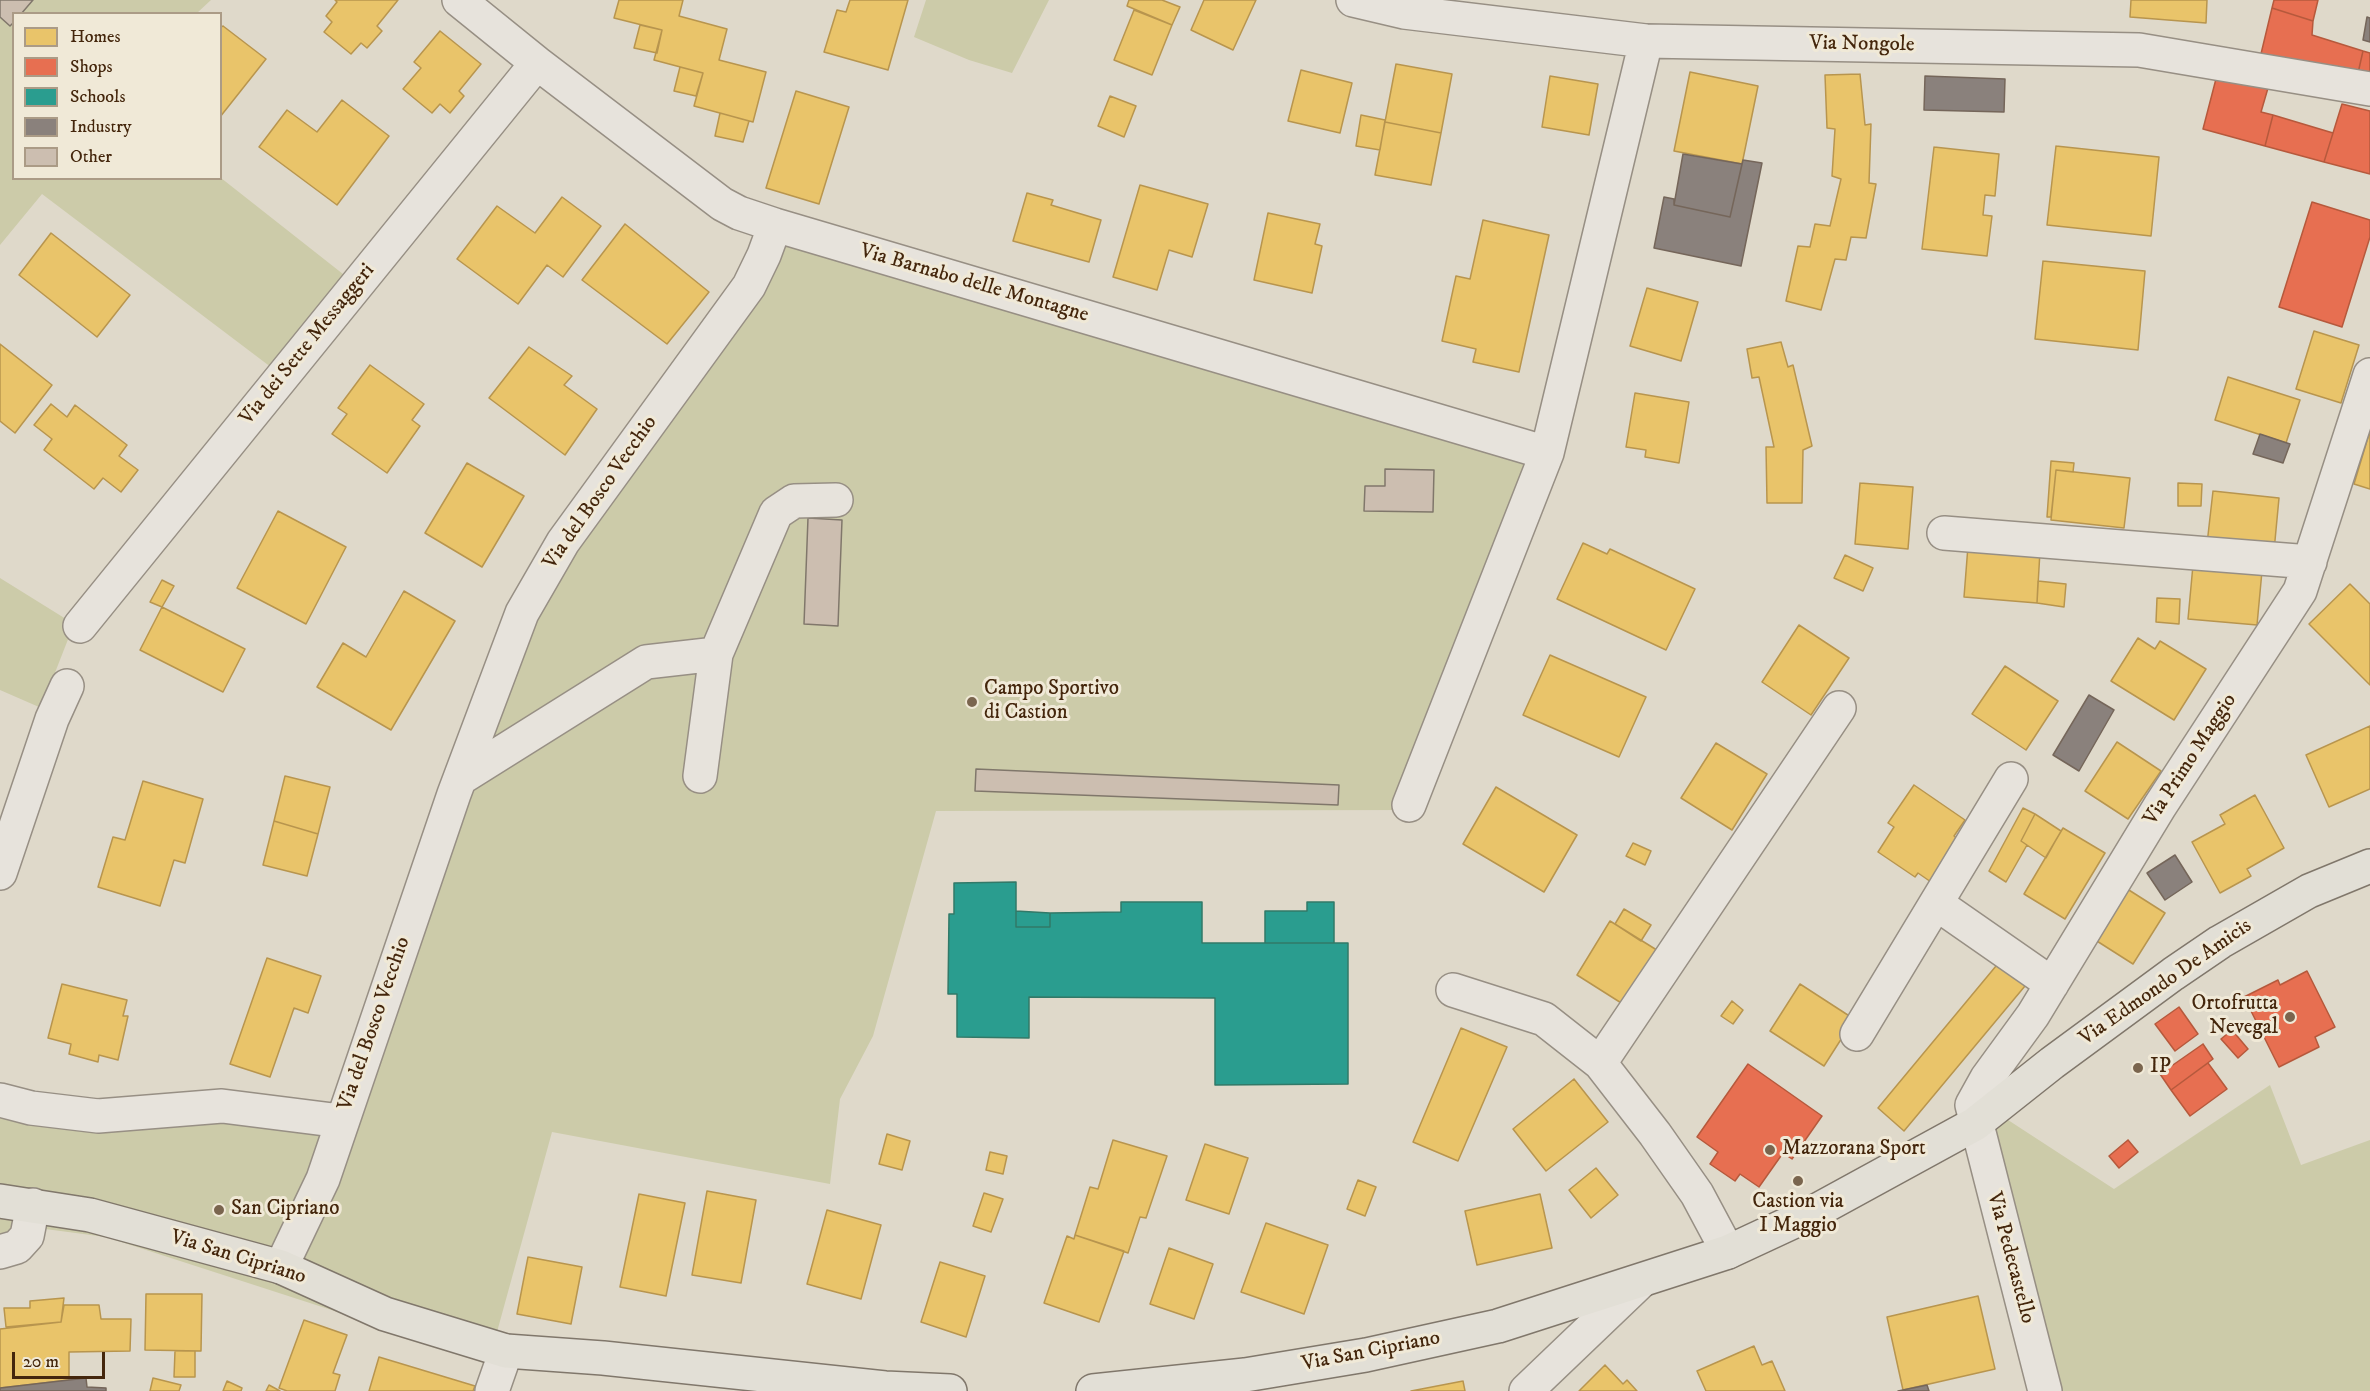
<!DOCTYPE html>
<style>
body{margin:0}
#map{position:relative;width:2370px;height:1391px;overflow:hidden;background:#dfd9ca;font-family:"IM FELL DW Pica",serif}
canvas{display:block}
.legend{position:absolute;left:12px;top:12px;width:210px;height:168px;box-sizing:border-box;background:#f0e9d7;border:2px solid #ab9b86;margin:0;padding:8px 10px;list-style:none;font-size:18px;color:#44260c}
.legend li{display:flex;align-items:center;gap:12px;height:30px}
.legend b{width:30px;border:2px solid #ab9b86}
.scale{position:absolute;left:12px;top:1352px;width:93px;height:27px;box-sizing:border-box;border:3px solid #44260c;border-top:0;padding-left:8px;font-size:18px;line-height:21px;white-space:nowrap;color:#44260c;-webkit-text-stroke:4px #f0e9d7;paint-order:stroke}
</style>
<div id="map">
<canvas width="2370" height="1391"></canvas>
<ul class="legend">
<li><b style="height:16px;background:#e9c46a"></b>Homes</li>
<li><b style="height:16px;background:#e76f51"></b>Shops</li>
<li><b style="height:16px;background:#2a9d8f"></b>Schools</li>
<li><b style="height:16px;background:#8a817c"></b>Industry</li>
<li><b style="height:16px;background:#ccbeb0"></b>Other</li>
</ul>
<div class="scale">20 m</div>
</div>
<script>
const g = document.querySelector('canvas').getContext('2d');
g.lineJoin = 'round';
function fill(path, color) { g.fillStyle = color; g.fill(path, 'evenodd'); }
const shape = rows => new Path2D(rows.map(r => 'M' + r).join(''));
function stroke(path, color, width, dash) { g.strokeStyle = color; g.lineWidth = width; g.lineCap = dash ? 'butt' : 'round'; g.setLineDash(dash || []); g.stroke(path); }
function label(font, color, halo, rows, align = 'center') {
  g.font = font + ' "IM FELL DW Pica",serif'; g.lineWidth = 6; g.setLineDash([]); g.textBaseline = 'middle'; g.strokeStyle = halo; g.fillStyle = color; for (const [text, x, y, turn = 0] of rows) {
    g.save(); g.translate(x, y); g.rotate((+turn || 0) * Math.PI / 180); g.textAlign = isNaN(turn) ? turn : align; if (halo) g.strokeText(text, 0, 0); g.fillText(text, 0, 0); g.restore();
  }
}
fill(shape([
 [0,0,211,0,197,13,14,14,14,178,221,178,362,289,284,377,42,194,0,245],
 [926,0,1049,0,1012,73,969,60,914,37],
 [789,239,909,253,1564,456,1425,793,1413,810,936,811,873,1036,840,1099,830,1184,552,1132,489,1361,106,1237,15,1225,14,1235,0,1239,0,1096,339,1123,519,611],
 [0,578,74,624,49,688,39,707,0,690],
 [2270,1085,2301,1165,2370,1140,2370,1391,2061,1391,1985,1105,2114,1189]
]), '#cccba9');
const homes = shape([
 [335,0,398,0,377,26,382,31,367,48,361,43,351,54,324,32,332,22,326,16,337,2,335,0],
 [619,0,683,0,679,16,727,29,719,60,766,72,753,122,694,106,703,73,654,60,662,30,614,18,619,0],
 [850,0,908,0,888,70,824,52,837,10,846,12,850,0],
 [1129,0,1162,0,1180,7,1172,25,1127,6,1129,0],
 [1204,0,1256,0,1233,50,1191,30,1204,0],
 [2131,0,2207,0,2206,23,2130,17,2131,0],
 [1134,10,1172,25,1152,75,1114,60,1134,10],
 [640,25,662,30,657,53,634,48,640,25],
 [223,26,266,59,220,117,220,28,223,26],
 [440,31,481,64,459,91,464,96,450,113,440,104,432,113,403,89,421,68,414,62,440,31],
 [1396,64,1452,74,1441,133,1385,122,1396,64],
 [680,67,703,73,696,96,674,91,680,67],
 [1301,70,1352,83,1340,133,1288,121,1301,70],
 [1690,72,1758,86,1742,164,1674,151,1690,72],
 [1860,74,1865,125,1871,124,1869,183,1876,184,1866,238,1851,237,1846,260,1835,259,1821,310,1786,301,1798,246,1810,247,1815,224,1830,226,1841,179,1832,176,1835,129,1827,128,1825,75,1860,74],
 [1550,76,1598,84,1589,135,1542,127,1550,76],
 [796,91,849,107,819,204,766,188,796,91],
 [1110,96,1136,106,1124,137,1098,126,1110,96],
 [342,100,389,136,337,205,259,147,287,110,317,132,342,100],
 [720,113,749,121,743,142,715,136,720,113],
 [1361,115,1385,120,1380,150,1356,146,1361,115],
 [1385,122,1441,133,1431,185,1375,175,1385,122],
 [2056,146,2159,157,2151,236,2047,225,2056,146],
 [1934,147,1999,154,1995,196,1985,195,1983,215,1992,216,1987,256,1922,249,1934,147],
 [1140,185,1208,204,1192,257,1169,250,1157,290,1113,277,1140,185],
 [1027,193,1053,200,1051,205,1101,220,1089,262,1013,241,1027,193],
 [562,197,601,226,563,277,547,265,518,304,457,259,497,206,535,233,562,197],
 [1268,213,1320,224,1315,244,1322,246,1312,293,1254,280,1268,213],
 [1483,220,1549,235,1519,372,1473,362,1476,349,1442,341,1456,276,1470,279,1483,220],
 [625,224,709,292,667,344,582,280,625,224],
 [51,233,130,295,97,337,19,275,51,233],
 [2043,261,2145,271,2138,350,2035,339,2043,261],
 [1647,288,1698,302,1681,361,1630,346,1647,288],
 [2314,331,2359,345,2341,403,2296,389,2314,331],
 [1781,342,1788,367,1793,365,1812,446,1803,450,1802,503,1767,503,1766,447,1774,447,1759,377,1752,378,1747,349,1781,342],
 [0,344,52,385,15,433,0,421,0,344],
 [529,347,572,376,564,385,597,409,565,455,489,398,529,347],
 [370,365,424,404,412,420,420,426,387,473,332,434,347,414,338,408,370,365],
 [2228,377,2300,400,2286,443,2215,420,2228,377],
 [1635,393,1689,402,1679,463,1645,457,1646,450,1626,447,1635,393],
 [51,404,67,417,75,405,127,445,119,456,138,470,121,492,103,478,94,489,44,450,52,439,34,425,51,404],
 [2370,431,2370,489,2354,484,2370,431],
 [2051,461,2074,463,2073,472,2056,470,2051,517,2047,517,2051,461],
 [467,463,524,496,482,567,425,533,467,463],
 [2056,470,2130,478,2124,528,2051,520,2056,470],
 [1860,483,1913,487,1908,549,1855,544,1860,483],
 [2178,483,2202,484,2201,506,2178,506,2178,483],
 [2213,491,2279,498,2274,551,2207,544,2213,491],
 [278,511,346,547,306,624,237,588,278,511],
 [1583,543,1607,554,1610,549,1695,589,1666,650,1557,599,1583,543],
 [1968,546,2040,551,2037,603,1964,597,1968,546],
 [1845,555,1873,568,1863,591,1834,578,1845,555],
 [2193,565,2262,571,2257,625,2188,619,2193,565],
 [162,580,174,586,162,607,150,602,162,580],
 [2038,581,2066,584,2064,607,2037,603,2038,581],
 [2350,584,2370,604,2370,685,2309,624,2350,584],
 [404,591,455,621,391,730,317,687,343,643,366,657,404,591],
 [2157,598,2180,599,2179,624,2156,622,2157,598],
 [162,607,245,649,223,692,140,650,162,607],
 [1799,625,1849,658,1811,715,1762,682,1799,625],
 [2138,638,2155,649,2160,641,2206,669,2174,720,2111,681,2138,638],
 [1550,655,1646,697,1619,757,1523,715,1550,655],
 [2005,666,2058,701,2026,750,1972,714,2005,666],
 [2370,726,2370,789,2329,807,2306,755,2370,726],
 [2117,742,2161,771,2128,819,2085,791,2117,742],
 [1716,743,1767,774,1732,830,1681,798,1716,743],
 [285,776,330,787,318,834,274,821,285,776],
 [143,781,203,799,185,863,174,860,160,906,98,887,113,837,125,840,143,781],
 [1914,785,1965,820,1954,836,1959,840,1931,882,1918,873,1915,877,1878,852,1894,827,1888,823,1914,785],
 [1496,787,1577,835,1544,892,1463,844,1496,787],
 [2255,795,2284,848,2247,869,2251,876,2220,893,2192,842,2225,824,2220,815,2255,795],
 [2023,808,2035,814,2021,841,2027,845,2006,882,1989,871,2023,808],
 [2035,814,2061,831,2046,858,2021,841,2035,814],
 [274,821,318,834,307,876,263,865,274,821],
 [2063,828,2105,853,2065,919,2024,894,2063,828],
 [1633,843,1651,851,1645,865,1626,856,1633,843],
 [2121,885,2165,913,2133,964,2089,936,2121,885],
 [1624,909,1651,925,1641,941,1615,924,1624,909],
 [1610,921,1660,952,1626,1006,1577,975,1610,921],
 [267,958,321,976,308,1013,294,1008,270,1077,230,1064,267,958],
 [2001,960,2030,980,1904,1131,1878,1108,2001,960],
 [62,984,127,1000,123,1016,128,1016,118,1060,99,1055,98,1062,69,1054,71,1044,48,1038,62,984],
 [1800,984,1854,1019,1824,1066,1770,1031,1800,984],
 [1732,1001,1743,1010,1733,1024,1721,1016,1732,1001],
 [1461,1028,1507,1047,1458,1161,1413,1142,1461,1028],
 [1574,1079,1608,1122,1546,1171,1513,1129,1574,1079],
 [887,1134,910,1141,902,1170,879,1164,887,1134],
 [1113,1140,1167,1156,1146,1218,1140,1217,1128,1253,1075,1235,1090,1187,1098,1189,1113,1140],
 [1205,1144,1248,1158,1229,1214,1186,1200,1205,1144],
 [990,1152,1007,1156,1003,1174,986,1170,990,1152],
 [1596,1168,1618,1195,1591,1218,1569,1190,1596,1168],
 [1358,1180,1376,1187,1365,1216,1347,1209,1358,1180],
 [707,1191,756,1200,741,1283,692,1275,707,1191],
 [984,1193,1003,1199,991,1232,973,1226,984,1193],
 [639,1194,685,1203,666,1296,620,1287,639,1194],
 [1540,1194,1552,1248,1477,1265,1465,1211,1540,1194],
 [827,1210,881,1225,861,1299,807,1284,827,1210],
 [1266,1223,1328,1245,1304,1314,1241,1292,1266,1223],
 [1075,1235,1124,1251,1099,1322,1044,1303,1067,1236,1074,1239,1075,1235],
 [1169,1248,1213,1264,1194,1319,1150,1304,1169,1248],
 [528,1257,582,1267,571,1324,517,1314,528,1257],
 [940,1262,985,1276,966,1337,921,1322,940,1262],
 [146,1294,202,1294,201,1351,145,1350,146,1294],
 [1978,1296,1995,1369,1903,1390,1887,1317,1978,1296],
 [64,1298,61,1322,6,1327,4,1308,30,1308,30,1301,64,1298],
 [64,1305,99,1305,101,1319,131,1319,130,1351,69,1352,69,1380,0,1388,0,1329,61,1322,64,1305],
 [304,1320,347,1335,333,1373,340,1375,335,1391,287,1391,279,1388,304,1320],
 [1754,1346,1762,1365,1772,1361,1785,1391,1706,1391,1697,1371,1754,1346],
 [175,1351,195,1351,195,1377,174,1377,175,1351],
 [379,1357,475,1386,473,1391,369,1391,379,1357],
 [1605,1365,1623,1384,1627,1380,1637,1391,1579,1391,1605,1365],
 [153,1378,181,1385,179,1391,150,1391,153,1378],
 [227,1381,242,1388,241,1391,223,1391,227,1381],
 [1463,1381,1465,1391,1411,1391,1463,1381],
 [269,1385,280,1391,266,1391,269,1385]
]);
fill(homes, '#e9c46a');
stroke(homes, '#b8954e', 1.5);
const shops = shape([
 [2274,0,2318,0,2313,21,2272,8,2274,0],
 [2272,8,2313,21,2312,35,2363,51,2356,82,2260,58,2272,8],
 [2363,51,2370,53,2370,86,2356,82,2363,51],
 [2217,75,2268,88,2261,112,2273,115,2265,146,2203,129,2217,75],
 [2342,104,2370,111,2370,174,2324,162,2342,104],
 [2273,115,2333,133,2324,162,2265,146,2273,115],
 [2312,202,2370,220,2370,237,2342,327,2279,307,2312,202],
 [2307,971,2335,1027,2315,1037,2319,1047,2279,1067,2244,997,2278,980,2280,985,2307,971],
 [2179,1007,2198,1034,2175,1051,2155,1024,2179,1007],
 [2232,1030,2248,1049,2238,1058,2221,1039,2232,1030],
 [2203,1044,2213,1059,2171,1090,2160,1074,2203,1044],
 [2208,1063,2227,1089,2190,1116,2171,1090,2208,1063],
 [1748,1064,1822,1116,1792,1159,1783,1153,1759,1187,1740,1174,1735,1181,1710,1164,1718,1152,1697,1137,1748,1064],
 [2128,1140,2138,1152,2119,1168,2109,1156,2128,1140]
]);
fill(shops, '#e76f51');
stroke(shops, '#b6593c', 1.5);
const schools = shape([
 [1016,882,1016,927,1050,927,1050,913,1121,912,1121,902,1202,902,1202,943,1348,943,1348,1084,1215,1085,1215,998,1029,997,1029,1038,957,1037,957,994,948,994,949,914,954,914,954,883,1016,882],
 [1307,902,1334,902,1334,943,1265,943,1265,911,1307,911,1307,902],
 [1016,911,1050,913,1050,927,1016,927,1016,911]
]);
fill(schools, '#2a9d8f');
stroke(schools, '#327968', 1.5);
const industry = shape([
 [2367,17,2370,18,2370,42,2363,40,2367,17],
 [1925,76,2005,79,2004,112,1924,110,1925,76],
 [1683,154,1742,164,1730,217,1674,205,1683,154],
 [1743,160,1762,163,1741,266,1654,248,1664,197,1674,199,1674,205,1730,217,1743,160],
 [2260,434,2290,444,2283,463,2253,454,2260,434],
 [2089,695,2114,710,2079,771,2053,755,2089,695],
 [2175,855,2192,882,2165,900,2147,873,2175,855],
 [86,1378,87,1387,106,1388,106,1391,0,1391,0,1388,86,1378],
 [1927,1385,1929,1391,1898,1391,1903,1390,1927,1385]
]);
fill(industry, '#8a817c');
stroke(industry, '#75665a', 1.5);
const building = shape([
 [0,0,33,0,21,14,14,14,14,22,10,26,0,17,0,0],
 [1385,469,1434,470,1433,512,1364,511,1365,486,1385,486,1385,469],
 [808,518,842,520,838,626,804,624,808,518],
 [976,769,1339,785,1338,805,975,791,976,769]
]);
fill(building, '#ccbeb0');
stroke(building, '#80776b', 1.5);
const minor = shape([
 [459,0,537,63,722,204,739,213,775,225,1547,453],
 [1353,0,1404,12,1646,41,2139,50,2370,89],
 [1944,533,2310,562],
 [80,626,537,63],
 [716,654,776,513,794,501,836,500],
 [461,778,646,662,716,654,700,776],
 [1409,805,1547,453,1646,41],
 [0,873,52,719,67,686],
 [1937,904,2052,984],
 [1453,990,1544,1019,1600,1063,1655,1134,1697,1194,1728,1252],
 [1857,1034,2011,779],
 [1600,1063,1839,708],
 [0,1100,31,1108,98,1116,222,1106,341,1121],
 [0,1252,17,1247,27,1236,33,1205],
 [281,1267,323,1179,454,794,522,613,563,542,749,286,764,255,775,225],
 [492,1391,506,1351],
 [1526,1391,1641,1281],
 [2045,1391,1972,1105,1987,1078,2033,1015,2160,806,2300,591,2370,375]
]);
const major = shape([
 [0,1201,90,1215,281,1267,385,1314,506,1351,603,1358,885,1388,950,1391],
 [1093,1391,1245,1375,1366,1355,1498,1326,1728,1252,1814,1212,1975,1124,2052,1063,2173,974,2220,942,2309,891,2370,866]
]);
stroke(minor, '#978f84', 36);
stroke(major, '#80776b', 36);
stroke(minor, '#e7e3dc', 33);
stroke(major, '#e2dfd6', 33);
for (const [x, y, r, color] of [
 [972,702,6,"#7a654e"],
 [2290,1017,6,"#7a654e"],
 [2138,1068,6,"#7a654e"],
 [1770,1150,6,"#7a654e"],
 [1798,1181,6,"#7a654e"],
 [219,1210,6,"#7a654e"]
]) { const dot = new Path2D(); dot.arc(x, y, r, 0, 2 * Math.PI); g.fillStyle = color; g.fill(dot); stroke(dot, '#f0e9d7', 2); }
label('21px', '#44260c', '#f0e9d7', [
 ["Via Nongole",1862,45,1],
 ["Via Barnabo delle Montagne",974,284,16],
 ["Via dei Sette Messaggeri",308,345,-51],
 ["Via del Bosco Vecchio",601,493,-55],
 ["Via Primo Maggio",2191,760,-57],
 ["Via Edmondo De Amicis",2166,983,-35],
 ["Via del Bosco Vecchio",375,1024,-71],
 ["Via San Cipriano",238,1258,17],
 ["Via Pedecastello",2010,1258,75],
 ["Via San Cipriano",1371,1352,-11]
]);
label('21px', '#44260c', '#f0e9d7', [
 ["Campo Sportivo",984,690],
 ["di Castion",984,714],
 ["Ortofrutta",2278,1005,"right"],
 ["Nevegal",2278,1029,"right"],
 ["IP",2150,1068],
 ["Mazzorana Sport",1782,1150],
 ["Castion via",1798,1203,"center"],
 ["I Maggio",1798,1227,"center"],
 ["San Cipriano",231,1210]
], 'left');
</script>
